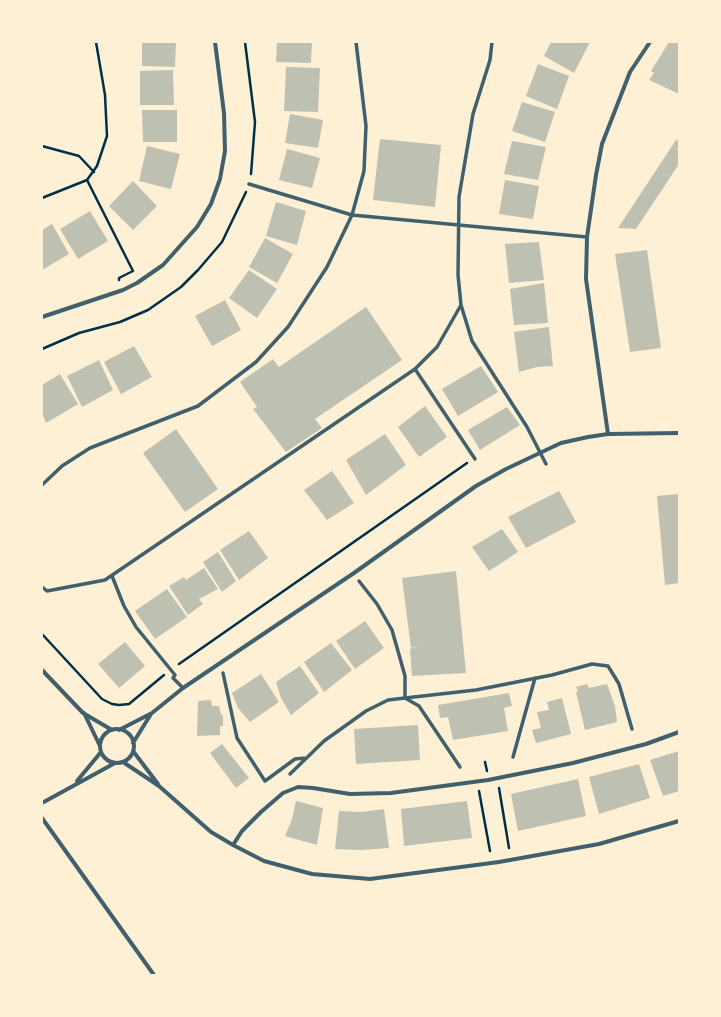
<!DOCTYPE html>
<style>
body{margin:0}
#map{position:relative;width:721px;height:1017px;overflow:hidden;background:#fdf0d5;font-family:"Work Sans",sans-serif}
canvas{display:block}
.frame{position:absolute;inset:0;border:43px solid #fdf0d5;pointer-events:none}
</style>
<div id="map">
<canvas width="721" height="1017"></canvas>
<div class="frame"></div>
</div>
<script>
const g = document.querySelector('canvas').getContext('2d');
g.lineJoin = 'round';
function fill(path, color) { g.fillStyle = color; g.fill(path, 'evenodd'); }
const shape = rows => new Path2D(rows.map(r => 'M' + r).join(''));
function stroke(path, color, width, dash) { g.strokeStyle = color; g.lineWidth = width; g.lineCap = dash ? 'butt' : 'round'; g.setLineDash(dash || []); g.stroke(path); }
fill(shape([
 [142,42,176,42,175,67,142,66],
 [277,42,312,42,311,63,276,62],
 [551,42,590,42,574,73,544,56],
 [669,42,679,42,679,94,649,80,654,73,651,71],
 [538,64,569,76,557,109,526,96],
 [286,67,320,68,318,112,284,111],
 [173,70,174,105,140,105,140,71],
 [522,102,555,112,545,142,512,131],
 [142,110,177,110,177,142,143,142],
 [290,114,323,120,318,148,285,143],
 [380,139,441,145,435,207,373,200],
 [676,140,679,141,679,164,636,229,618,228],
 [512,141,546,147,538,180,504,174],
 [147,146,180,154,171,189,139,181],
 [287,149,320,158,312,188,279,180],
 [505,180,539,186,533,219,499,214],
 [133,181,157,206,133,230,109,206],
 [276,202,306,211,297,245,266,236],
 [90,211,108,241,78,259,60,229],
 [52,224,69,254,42,270,42,230],
 [265,238,293,254,277,283,249,267],
 [539,242,544,280,509,283,505,244],
 [647,250,661,348,630,352,615,254],
 [249,270,277,289,257,318,229,298],
 [544,283,548,323,514,325,510,289],
 [225,300,241,330,212,346,195,316],
 [366,307,402,360,315,419,322,428,286,452,253,409,257,407,240,382,273,359,279,367],
 [549,327,553,366,537,367,519,372,514,332],
 [134,346,152,377,121,394,104,362],
 [99,360,113,390,82,407,67,376],
 [481,366,498,392,458,416,442,389],
 [60,374,78,404,46,423,42,413,42,385],
 [425,406,447,437,419,457,398,427],
 [507,407,520,425,480,450,468,430],
 [176,429,218,489,185,512,143,453],
 [385,434,406,465,366,495,346,460],
 [332,471,354,503,327,520,304,490],
 [559,491,576,522,526,548,508,517],
 [679,494,679,583,665,585,657,496],
 [502,529,518,552,489,571,472,547],
 [249,531,268,558,239,580,220,550],
 [218,552,236,581,222,592,203,562],
 [204,568,218,589,199,599,203,604,188,615,169,586,184,577,186,580],
 [456,571,466,673,412,676,410,649,423,644,411,648,402,578],
 [167,589,187,617,155,639,135,611],
 [365,621,384,648,355,669,336,641],
 [125,642,145,666,119,688,98,664],
 [331,643,352,670,324,692,304,662],
 [300,666,319,693,291,715,281,698,276,682],
 [261,674,279,702,250,722,238,708,232,693],
 [587,684,589,688,607,684,615,706,617,722,585,730,576,692,578,691,576,687],
 [509,693,512,706,504,708,508,731,453,740,448,717,440,718,438,705],
 [562,698,571,734,536,743,532,730,541,728,537,712,549,710,547,702],
 [211,700,212,706,219,706,221,715,223,715,223,726,220,726,220,735,197,736,198,701],
 [418,725,420,760,356,764,354,729],
 [222,744,249,778,236,788,210,753],
 [679,751,679,791,663,796,650,760],
 [639,764,650,798,599,814,589,777],
 [578,779,586,816,518,831,511,794],
 [296,801,323,808,317,845,285,836,292,819],
 [467,801,472,838,404,846,401,809],
 [384,809,389,848,361,850,335,849,339,811,361,812]
]), '#bec0b2');
stroke(shape([
 [245,42,255,122,251,174],
 [42,146,79,156,94,172],
 [87,180,133,271,119,278,119,280],
 [42,198,87,180,97,166,107,136,105,95,96,42],
 [42,349,79,333,120,322,148,310,181,287,198,270,222,242,246,192],
 [42,634,102,699,112,704,119,705,129,704,164,675],
 [179,664,467,463],
 [485,762,487,771],
 [499,788,509,848],
 [479,791,490,851]
]), '#003049', 2.5);
stroke(shape([
 [249,184,352,215,587,237],
 [461,305,472,341,527,427,546,464],
 [415,369,475,459],
 [42,485,62,466,90,448,198,406,256,362,288,327,327,267,352,215,364,171,366,126,356,42],
 [112,576,124,606,136,627,175,675,173,678,183,688],
 [359,581,377,604,392,630,405,676,405,698,476,690,552,675,592,664,608,666,619,684,632,729],
 [42,587,47,591,105,580,415,369,437,347,461,305,458,275,459,197,473,114,490,60,492,42],
 [223,673,237,738,265,781,295,759,306,758],
 [513,757,535,678],
 [290,774,324,741,366,711,388,700,405,698,419,706,460,767]
]), '#3f606c', 3.5);
stroke(shape([
 [42,317,123,290,137,283,163,265,197,227,211,204,220,179,225,151,224,113,215,42],
 [608,434,586,279,587,237,596,175,602,144,630,72,650,42],
 [42,670,83,713,112,730],
 [84,713,100,746],
 '100 746a17 17 0 1 1 34 0a17 17 0 1 1-34 0Z',
 [119,730,152,713,183,688,354,573,476,486,506,469,561,443,588,437,608,434,679,433],
 [133,743,151,714],
 [133,751,158,784],
 [123,762,159,786,211,832,233,845,264,861,312,874,370,879,499,862,599,844,679,821],
 [77,781,101,752],
 [42,803,115,763],
 [42,818,154,975],
 [233,845,242,831,261,812,283,793,298,787,313,788,350,794,391,793,488,780,573,763,646,744,679,732]
]), '#3f606c', 4);
</script>
